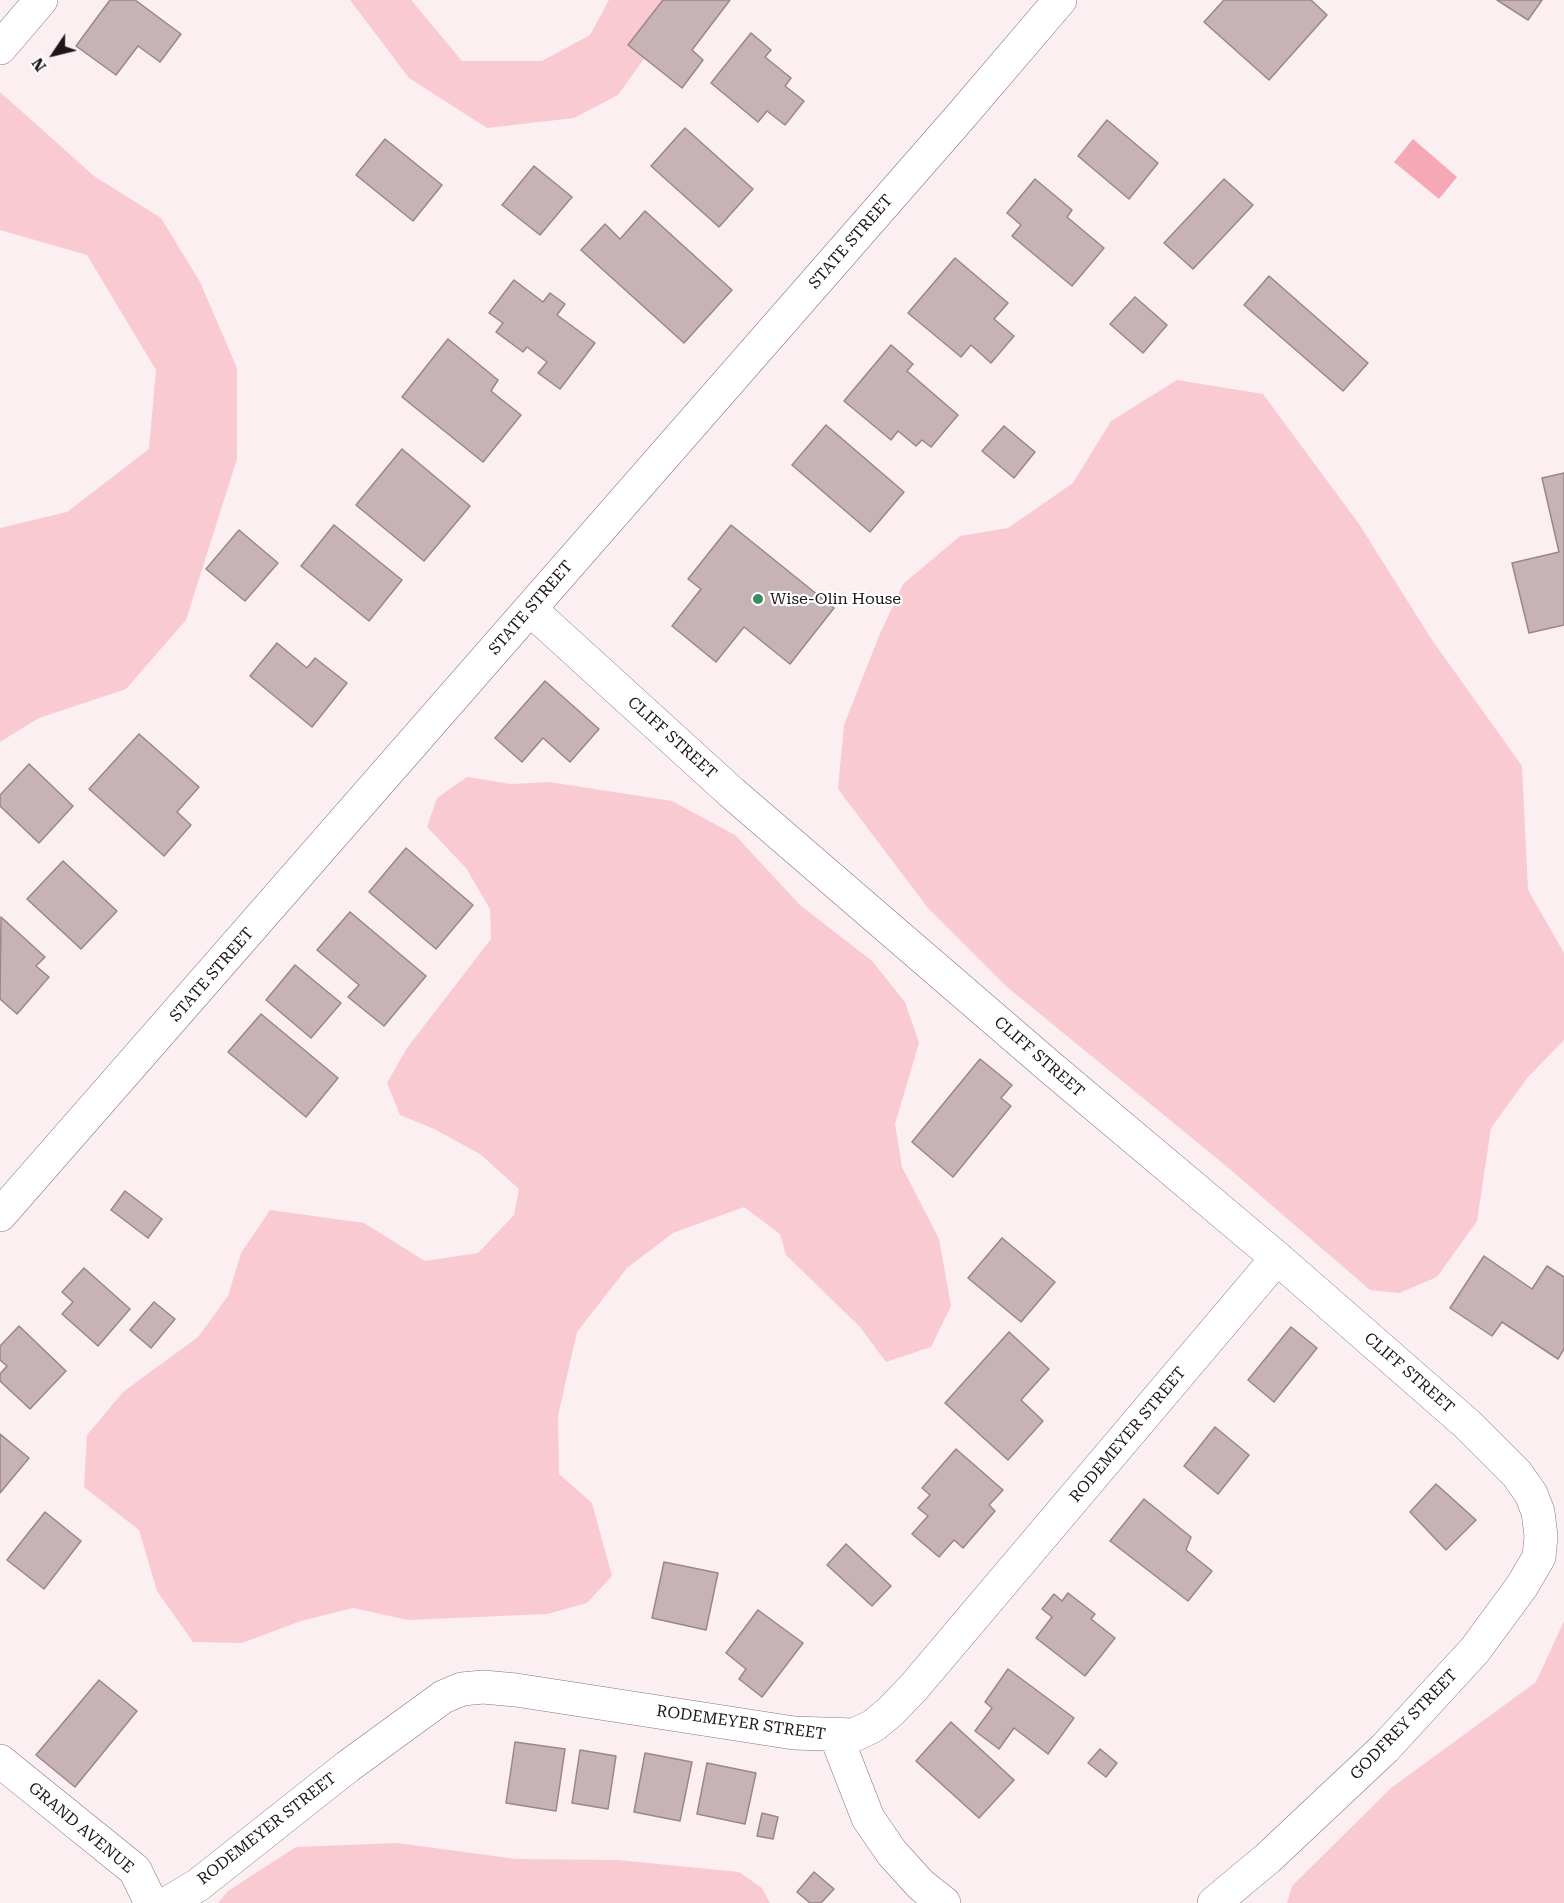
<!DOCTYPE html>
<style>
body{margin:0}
#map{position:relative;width:1564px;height:1903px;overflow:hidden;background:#fceff1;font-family:"Roboto Serif",serif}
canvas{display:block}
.north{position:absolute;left:24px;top:24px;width:60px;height:60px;-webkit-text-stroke:4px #fff;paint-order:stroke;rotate:235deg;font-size:16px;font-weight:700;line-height:24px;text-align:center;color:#1e1618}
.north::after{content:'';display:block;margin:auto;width:21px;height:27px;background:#1e1618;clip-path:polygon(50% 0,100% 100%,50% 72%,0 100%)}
</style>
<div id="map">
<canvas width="1564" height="1903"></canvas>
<div class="north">N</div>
</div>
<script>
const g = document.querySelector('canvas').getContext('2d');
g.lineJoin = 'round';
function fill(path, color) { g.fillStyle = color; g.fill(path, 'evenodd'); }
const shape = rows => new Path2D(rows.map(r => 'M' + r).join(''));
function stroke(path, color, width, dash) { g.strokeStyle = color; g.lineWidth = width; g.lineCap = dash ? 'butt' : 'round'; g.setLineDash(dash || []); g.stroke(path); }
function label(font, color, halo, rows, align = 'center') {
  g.font = font + ' "Roboto Serif",serif'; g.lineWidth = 4.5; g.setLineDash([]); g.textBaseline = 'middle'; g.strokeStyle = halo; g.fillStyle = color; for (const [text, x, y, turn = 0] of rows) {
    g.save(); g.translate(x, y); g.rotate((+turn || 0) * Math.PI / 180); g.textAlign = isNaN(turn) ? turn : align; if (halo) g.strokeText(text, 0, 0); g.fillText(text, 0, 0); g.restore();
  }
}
fill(shape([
 [350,0,411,0,462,61,542,61,590,35,609,0,686,0,618,95,574,118,487,128,409,78],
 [0,92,94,176,161,218,200,282,237,368,237,459,186,620,126,689,39,718,0,742,0,528,67,512,149,449,156,370,87,255,0,230],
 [1177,380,1263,394,1359,524,1432,640,1522,766,1528,890,1564,953,1564,1040,1528,1077,1491,1128,1477,1221,1437,1277,1399,1293,1370,1290,1225,1165,1007,987,928,908,838,789,844,725,879,636,903,584,960,536,1008,528,1073,483,1111,421],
 [467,777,511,784,549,782,672,801,735,835,800,905,872,961,905,1002,919,1043,895,1124,902,1167,939,1239,951,1306,931,1347,886,1362,860,1327,786,1255,780,1234,744,1207,673,1233,627,1268,577,1332,558,1416,559,1474,592,1503,612,1576,587,1603,547,1614,408,1620,353,1608,301,1621,242,1643,193,1642,157,1591,139,1530,84,1487,87,1435,123,1392,198,1337,228,1296,241,1253,270,1210,364,1223,425,1261,478,1253,514,1215,519,1189,480,1154,434,1129,400,1115,387,1083,407,1048,491,939,490,909,466,868,427,827,437,798],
 [1564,1621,1564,1903,1287,1903,1292,1886,1391,1788,1536,1682],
 [397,1843,516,1859,618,1860,739,1872,762,1888,770,1903,218,1903,228,1891,296,1847]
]), '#f9cad2');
fill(shape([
 [1413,139,1457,177,1439,199,1394,162]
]), '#f6a8b7');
const building = shape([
 [110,0,135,0,181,34,160,62,138,46,116,75,76,46,110,0],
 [663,0,730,0,692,50,703,60,682,88,628,45,663,0],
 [1224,0,1311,0,1327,15,1269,80,1204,22,1224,0],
 [1497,0,1542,0,1528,20,1497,0],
 [751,33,771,50,765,57,791,78,785,86,804,101,785,125,767,111,758,122,711,83,751,33],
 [1107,120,1158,163,1129,199,1078,156,1107,120],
 [685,128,753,189,719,227,651,166,685,128],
 [385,139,442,185,413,221,356,175,385,139],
 [534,166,572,197,540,235,502,205,534,166],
 [1035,179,1072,210,1067,217,1104,248,1072,286,1012,236,1021,225,1007,213,1035,179],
 [1224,179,1253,205,1193,269,1164,243,1224,179],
 [645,211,732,290,684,343,581,250,605,224,620,239,645,211],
 [955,258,1008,303,994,319,1014,336,991,363,971,345,961,357,908,313,955,258],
 [1269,276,1368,363,1343,391,1244,305,1269,276],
 [514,280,543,302,550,293,565,304,557,315,595,343,560,389,538,373,547,362,527,347,523,352,496,332,503,323,489,313,514,280],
 [1135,297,1167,325,1143,353,1110,324,1135,297],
 [448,339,498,380,491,391,521,415,483,462,402,397,448,339],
 [891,345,913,364,907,371,958,415,931,447,922,440,916,446,898,431,891,440,844,401,891,345],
 [826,425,904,492,870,532,792,465,826,425],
 [1004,426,1035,452,1014,478,982,451,1004,426],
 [402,449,470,506,424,561,356,505,402,449],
 [1564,473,1564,625,1529,633,1512,563,1559,552,1542,478,1564,473],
 [334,525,402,580,369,621,301,566,334,525],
 [731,525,834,608,790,664,744,627,716,662,672,626,701,589,688,579,731,525],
 [239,530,278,563,245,601,206,569,239,530],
 [277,643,307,668,315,658,347,683,312,727,250,676,277,643],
 [545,681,599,729,570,762,543,738,522,762,495,738,545,681],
 [139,734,199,787,177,812,191,825,164,856,89,789,139,734],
 [29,764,73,806,39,843,0,806,0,795,29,764],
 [406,848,473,905,436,949,369,892,406,848],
 [63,861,117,911,81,949,27,899,63,861],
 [350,912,426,976,384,1026,348,997,359,985,317,950,350,912],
 [1,917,45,957,36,966,49,977,17,1014,0,999,1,917],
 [295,965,341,1003,311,1038,266,1000,295,965],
 [261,1014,338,1078,306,1117,228,1052,261,1014],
 [980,1059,1012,1085,1001,1098,1011,1106,953,1177,912,1142,980,1059],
 [125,1191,162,1219,148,1238,111,1210,125,1191],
 [1002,1238,1055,1282,1021,1322,968,1278,1002,1238],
 [1484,1256,1532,1289,1547,1266,1564,1277,1564,1349,1558,1359,1502,1322,1492,1336,1450,1308,1484,1256],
 [84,1268,130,1309,98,1346,62,1314,73,1302,62,1292,84,1268],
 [154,1302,175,1319,151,1348,130,1330,154,1302],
 [19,1326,66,1371,30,1409,0,1381,0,1374,7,1366,0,1360,0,1346,19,1326],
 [1291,1327,1317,1348,1274,1402,1248,1380,1291,1327],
 [1009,1332,1049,1369,1021,1400,1043,1421,1008,1460,945,1403,1009,1332],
 [1215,1427,1249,1455,1218,1494,1184,1466,1215,1427],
 [0,1434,29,1458,0,1493,0,1434],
 [956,1449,1003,1490,989,1505,995,1511,963,1548,954,1540,939,1557,912,1534,928,1516,918,1508,930,1495,922,1488,956,1449],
 [1436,1484,1476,1520,1446,1550,1410,1512,1436,1484],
 [1144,1499,1191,1537,1186,1550,1212,1571,1188,1601,1110,1541,1144,1499],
 [45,1512,81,1541,44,1589,7,1560,45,1512],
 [846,1544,891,1586,872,1606,827,1565,846,1544],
 [664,1562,718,1573,706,1630,652,1618,664,1562],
 [1068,1593,1095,1614,1091,1619,1115,1638,1085,1676,1036,1638,1052,1617,1042,1609,1054,1594,1062,1601,1068,1593],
 [758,1610,803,1643,762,1697,739,1679,746,1669,726,1653,758,1610],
 [1008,1669,1074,1718,1048,1754,1014,1728,999,1749,975,1731,992,1708,985,1702,1008,1669],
 [99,1680,137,1711,75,1787,36,1755,99,1680],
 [951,1722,1014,1780,979,1818,916,1761,951,1722],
 [515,1742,565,1749,556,1811,506,1803,515,1742],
 [1100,1749,1117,1763,1106,1777,1088,1763,1100,1749],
 [580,1750,616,1756,608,1809,572,1803,580,1750],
 [645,1753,692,1762,680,1821,634,1812,645,1753],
 [707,1763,756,1773,745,1824,697,1814,707,1763],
 [762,1813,778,1817,773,1839,757,1836,762,1813],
 [814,1872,834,1889,821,1903,810,1903,797,1892,814,1872]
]);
fill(building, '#c7b2b5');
stroke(building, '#9b8689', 1.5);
const minor = shape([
 [0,48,41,0],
 [530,609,731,792,1050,1067,1277,1258,1467,1424,1517,1474,1531,1494,1538,1512,1541,1536,1539,1557,1522,1586,1475,1650,1385,1748,1268,1858,1214,1903],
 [0,1215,961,116,1060,0],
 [836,1736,868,1818,892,1853,921,1885,944,1903],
 [0,1761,135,1870,151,1903],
 [168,1903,198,1885,347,1767,443,1697,462,1689,483,1687,516,1690,794,1733,854,1735,873,1726,891,1711,914,1687,1277,1258]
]);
stroke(minor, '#887477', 34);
stroke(minor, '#fff', 33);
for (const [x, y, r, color] of [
 [758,599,6,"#398e61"]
]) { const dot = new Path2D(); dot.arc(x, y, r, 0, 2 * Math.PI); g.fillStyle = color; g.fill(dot); stroke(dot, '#fff', 2); }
label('16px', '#1e1618', '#fff', [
 ["STATE STREET",851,242,-49],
 ["STATE STREET",531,608,-49],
 ["CLIFF STREET",672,738,42],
 ["STATE STREET",212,975,-49],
 ["CLIFF STREET",1039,1057,41],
 ["CLIFF STREET",1409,1373,41],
 ["RODEMEYER STREET",1128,1435,-50],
 ["RODEMEYER STREET",741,1723,8],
 ["GODFREY STREET",1404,1725,-46],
 ["GRAND AVENUE",81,1828,40],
 ["RODEMEYER STREET",267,1829,-38]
]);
label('16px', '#1e1618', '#fff', [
 ["Wise-Olin House",770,599]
], 'left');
</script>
